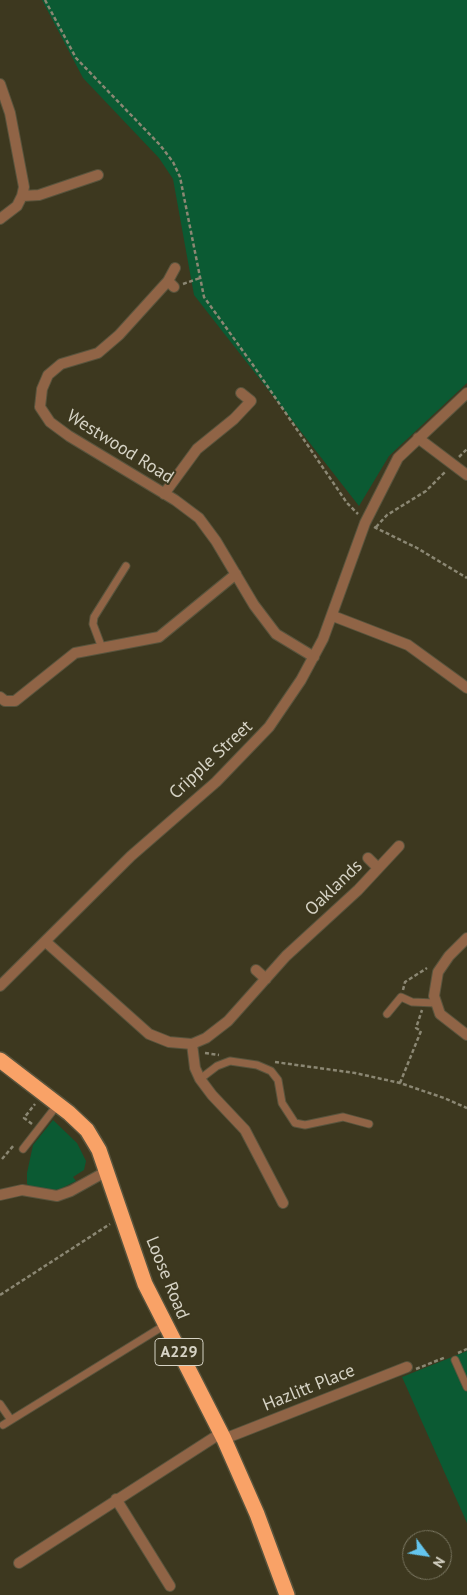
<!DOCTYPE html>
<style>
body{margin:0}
#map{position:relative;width:467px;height:1595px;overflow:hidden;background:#3d381f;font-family:"PT Sans",sans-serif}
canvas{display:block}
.north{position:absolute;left:402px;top:1530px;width:50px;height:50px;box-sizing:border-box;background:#3d381f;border:1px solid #7a7661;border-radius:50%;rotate:121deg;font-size:14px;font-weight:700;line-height:20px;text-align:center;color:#d6d3c5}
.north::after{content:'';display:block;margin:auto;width:18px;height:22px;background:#64c5ee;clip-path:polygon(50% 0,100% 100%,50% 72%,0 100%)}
</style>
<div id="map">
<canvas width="467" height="1595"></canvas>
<div class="north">N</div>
</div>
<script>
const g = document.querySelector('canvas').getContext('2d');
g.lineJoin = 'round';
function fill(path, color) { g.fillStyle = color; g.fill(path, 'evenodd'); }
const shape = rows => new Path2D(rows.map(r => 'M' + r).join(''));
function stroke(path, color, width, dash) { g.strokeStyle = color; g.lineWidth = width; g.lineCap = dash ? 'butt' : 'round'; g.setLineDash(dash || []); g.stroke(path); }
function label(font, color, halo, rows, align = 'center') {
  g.font = font + ' "PT Sans",sans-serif'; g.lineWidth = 4; g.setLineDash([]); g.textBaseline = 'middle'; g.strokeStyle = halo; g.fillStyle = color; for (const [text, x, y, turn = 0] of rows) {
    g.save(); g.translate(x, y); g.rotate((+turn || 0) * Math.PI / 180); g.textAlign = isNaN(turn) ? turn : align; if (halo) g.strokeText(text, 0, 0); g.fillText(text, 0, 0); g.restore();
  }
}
fill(shape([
 [42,0,467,0,467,383,389,456,359,506,194,295,173,179,159,158,83,78],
 [53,1120,77,1143,86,1161,84,1170,73,1177,76,1181,60,1189,44,1192,36,1190,27,1184,27,1173,33,1145],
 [467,1351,467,1523,402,1377]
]), '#0b5a33');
const lane = shape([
 [102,648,93,624,94,617,126,566],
 [387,1014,401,997,412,1002,435,1003],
 [200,1079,217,1066,230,1061,257,1065,271,1071,278,1080,282,1103,295,1123,305,1125,343,1117,369,1124],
 [23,1149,58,1104],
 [455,1360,467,1387],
 [0,1404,11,1420],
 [3,1425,165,1325]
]);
const street = shape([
 [0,84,10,113,24,187,22,196,17,206,0,219],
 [22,196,39,195,98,175],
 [168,281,175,268],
 [174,287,168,281,119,335,98,353,61,364,48,375,42,389,40,407,50,422,69,436,175,500,199,518,216,541,254,605,276,634,314,657],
 [418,438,467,475],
 [164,494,197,449,234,419,251,401,241,393],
 [333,616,408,645,467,688],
 [0,697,5,701,15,701,75,653,159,637,236,574],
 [368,858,378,868],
 [467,938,449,956,438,972,434,996,440,1014,467,1035],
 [46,942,149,1034,169,1042,192,1044,206,1038,228,1021,286,956,358,890,399,846],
 [256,970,266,979],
 [0,986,131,856,216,782,269,727,301,680,323,639,365,523,398,458,467,393],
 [192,1044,195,1068,200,1079,212,1095,245,1130,283,1203],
 [0,1195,22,1190,57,1196,71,1191,107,1171],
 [224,1439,407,1367],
 [116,1499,170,1586],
 [19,1563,221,1433]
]);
const highway = shape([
 [0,1060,69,1113,87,1130,99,1150,145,1284,224,1439,257,1514,287,1595]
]);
stroke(lane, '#59543d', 9);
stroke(street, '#59543d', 12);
stroke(highway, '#59543d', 18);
stroke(shape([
 [45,0,76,58,160,145,173,162,180,177,204,297,253,365,347,503,358,514],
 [183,284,200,278],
 [459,457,467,449],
 [374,527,417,548,467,578],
 [376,527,387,515,426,491,445,472],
 [403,990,405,982,427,968],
 [205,1053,219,1055],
 [275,1062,355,1073,400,1083,444,1098,467,1108],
 [400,1083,421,1031,416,1028,422,1010],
 [32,1124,24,1118,35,1104],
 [2,1159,14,1145],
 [0,1295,110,1224],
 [458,1353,467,1349],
 [416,1369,446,1357]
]), '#8b8773', 2.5, [4, 2.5]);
stroke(lane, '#906446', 7);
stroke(street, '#906446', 10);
stroke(highway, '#f9a267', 15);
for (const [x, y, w] of [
 [179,1352,48]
]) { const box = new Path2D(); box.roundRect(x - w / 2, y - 13.5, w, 27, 4); g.fillStyle = '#3d381f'; g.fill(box); stroke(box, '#d6d3c5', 1); }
label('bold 16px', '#d6d3c5', null, [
 ["A229",179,1352]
]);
label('18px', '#d6d3c5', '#3d381f', [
 ["Westwood Road",120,447,32],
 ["Cripple Street",211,760,-43],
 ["Oaklands",334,888,-44],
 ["Loose Road",167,1278,68],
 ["Hazlitt Place",309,1388,-22]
]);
</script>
